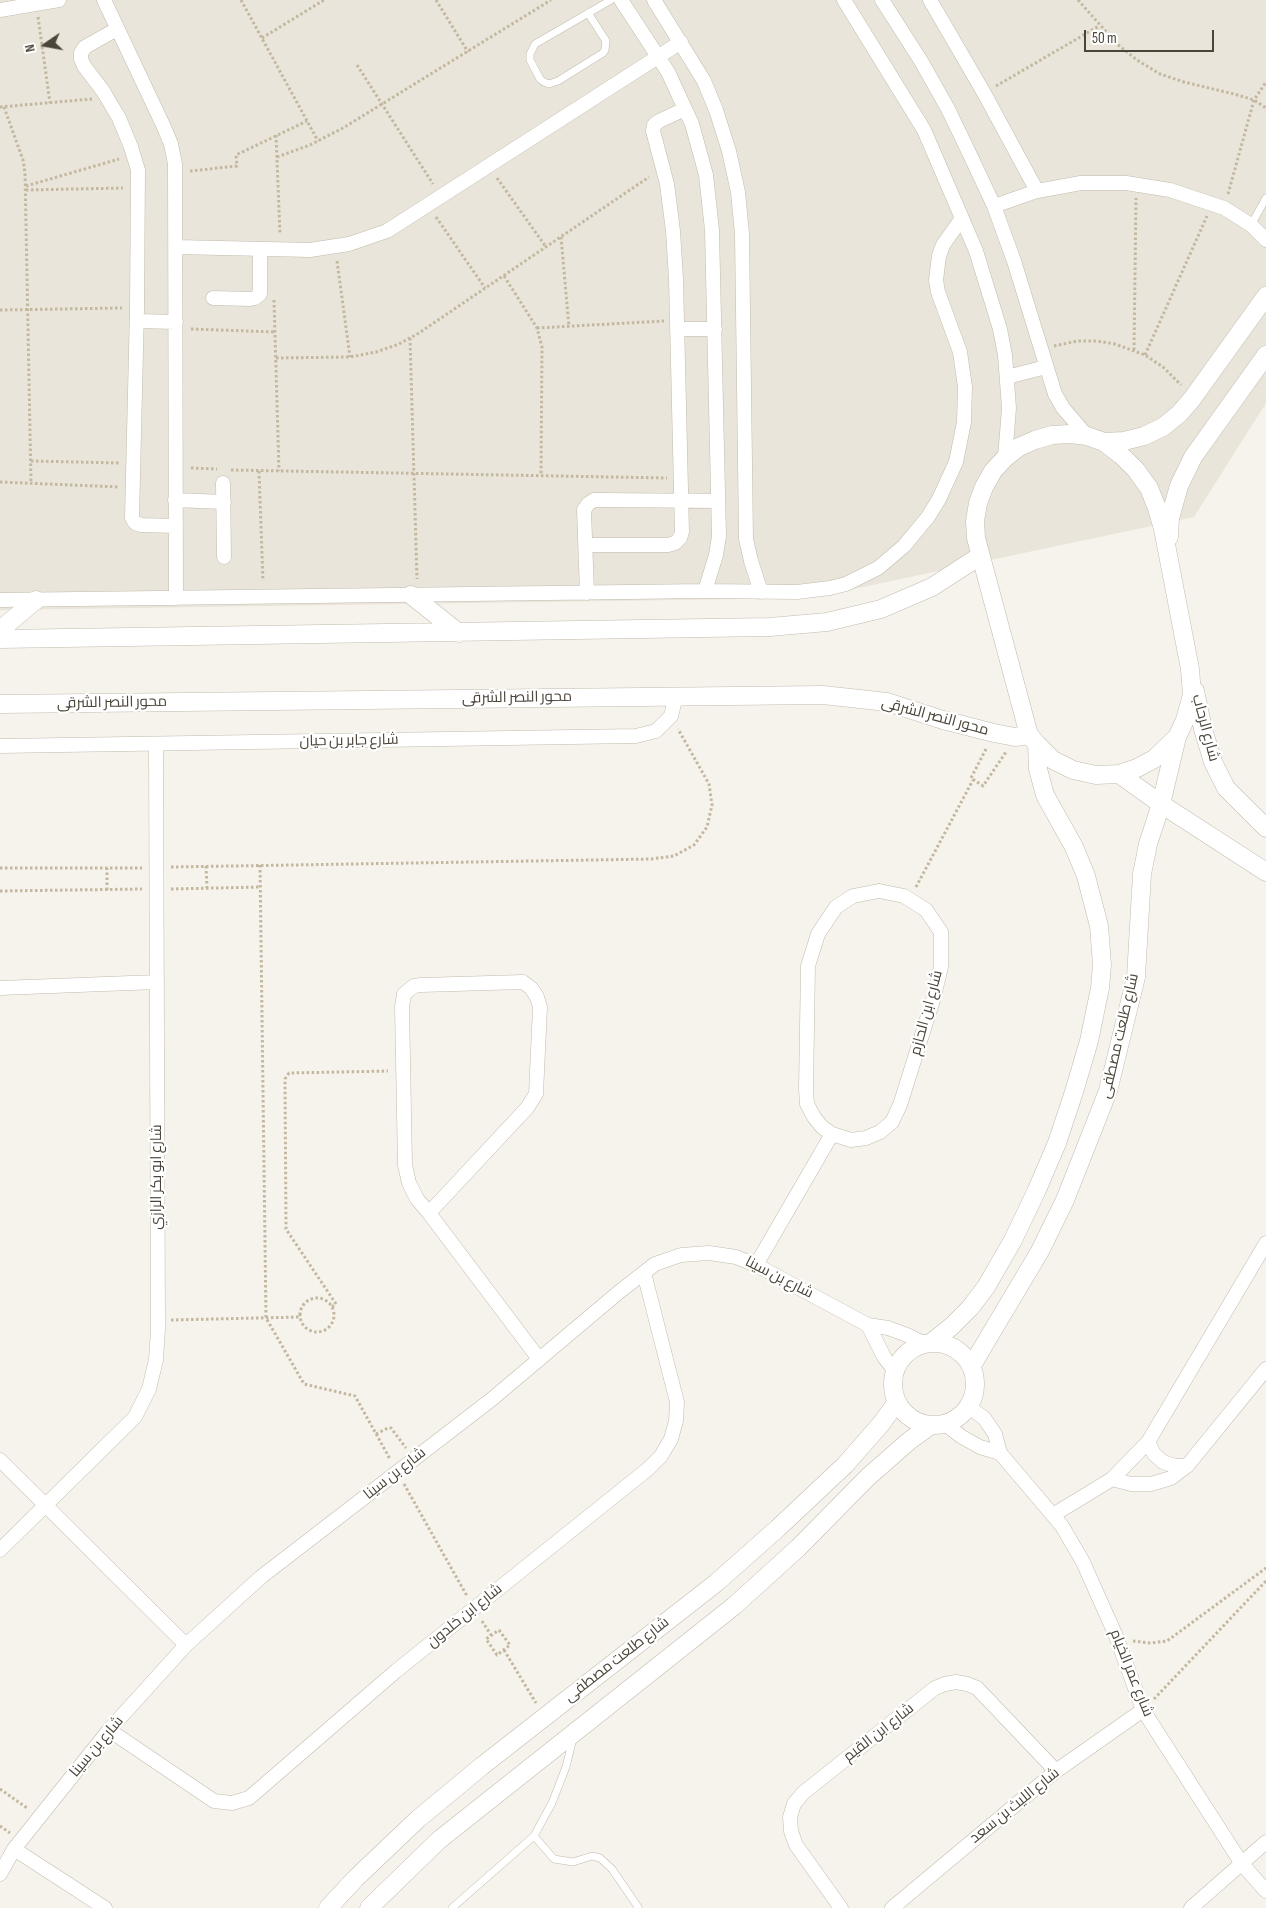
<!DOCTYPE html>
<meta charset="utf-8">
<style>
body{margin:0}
#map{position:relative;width:1266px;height:1908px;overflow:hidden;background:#f6f3ec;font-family:"Sofia Sans Condensed",sans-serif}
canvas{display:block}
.north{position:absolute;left:20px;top:20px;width:50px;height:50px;-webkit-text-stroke:4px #fff;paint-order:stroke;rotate:258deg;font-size:14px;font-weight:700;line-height:20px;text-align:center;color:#4b4439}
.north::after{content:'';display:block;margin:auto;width:18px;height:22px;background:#4b4439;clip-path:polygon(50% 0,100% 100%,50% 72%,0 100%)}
.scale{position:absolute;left:1084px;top:30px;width:130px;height:22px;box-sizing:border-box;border:2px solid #4b4439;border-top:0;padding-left:6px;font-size:15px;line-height:18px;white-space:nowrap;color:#4b4439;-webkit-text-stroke:4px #fff;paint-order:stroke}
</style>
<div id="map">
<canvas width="1266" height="1908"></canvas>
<div class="north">N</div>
<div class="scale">50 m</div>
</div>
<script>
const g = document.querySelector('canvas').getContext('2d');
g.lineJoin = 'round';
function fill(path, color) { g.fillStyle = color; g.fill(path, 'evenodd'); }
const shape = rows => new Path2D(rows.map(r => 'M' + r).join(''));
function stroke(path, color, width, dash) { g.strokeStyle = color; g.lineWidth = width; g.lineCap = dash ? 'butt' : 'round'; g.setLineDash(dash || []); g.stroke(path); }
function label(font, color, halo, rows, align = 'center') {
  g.font = font + ' "Sofia Sans Condensed",Cairo,sans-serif'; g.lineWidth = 4.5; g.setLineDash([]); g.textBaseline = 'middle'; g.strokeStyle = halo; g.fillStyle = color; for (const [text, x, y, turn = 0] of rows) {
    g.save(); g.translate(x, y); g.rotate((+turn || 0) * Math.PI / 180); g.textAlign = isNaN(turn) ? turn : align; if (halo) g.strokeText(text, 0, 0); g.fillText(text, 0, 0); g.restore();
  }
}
fill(shape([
 [0,0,1266,0,1266,403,1194,517,811,598,0,610]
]), '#eae5da');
const service = shape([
 [588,13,606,41,605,50,603,53,558,81,549,84,544,82,540,79,530,60,530,54,535,44,611,0],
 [1251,225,1266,198],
 [534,1836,554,1859,573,1862,592,1856,600,1858,612,1869,638,1907],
 [452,1908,534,1836,552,1803,566,1767,573,1738]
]);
const minor = shape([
 [104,0,163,125,171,144,175,164,176,598],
 [621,0,668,72,692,124,706,175,712,230,719,536,716,555,705,591],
 [654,0,704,81,716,110,729,151,738,192,742,234,746,539,751,561,761,592],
 [844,0,924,130,976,251,1000,329,1005,355,1009,408,1005,458],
 [882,0,921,61,948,109,972,159,994,206,1014,261,1055,394,1063,408,1087,436],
 [930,0,984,93,1037,191],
 [0,10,59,0],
 [117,29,85,47,81,53,81,59,84,66,103,91,119,118,131,147,138,170,137,308,132,518,135,523,141,525,175,526],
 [994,206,1037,191,1081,183,1126,183,1170,190,1224,208,1251,225,1266,240],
 [176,247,310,250,349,244,387,231,681,42],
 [213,298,250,299,255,298,260,294,260,249],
 [137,321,176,322],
 [677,329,715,329],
 [1007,377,1046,367],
 [223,483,224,557],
 [175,500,224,502],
 [586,545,668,545,675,543,680,538,682,532,676,279,673,231,667,184,653,131,654,125,659,121,685,109],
 [587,593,584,510,588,504,594,500,600,500,718,501],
 [0,600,705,591,797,592,830,588,846,584,878,568,904,546,928,517,939,499,956,462,964,422,965,387,960,352,938,292,936,280,939,256,943,245,962,218],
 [0,746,636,736,656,731,671,716,676,696],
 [879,891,904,896,926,910,941,932,941,967,933,1000,900,1105,892,1122,880,1132,866,1138,851,1140,832,1134,822,1127,814,1117,807,1104,806,1089,808,966,818,934,836,907,853,896,879,891],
 [0,988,157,982],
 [429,1213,417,1199,409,1183,405,1165,402,1007,404,994,414,986,421,985,523,982,531,988,537,997,540,1007,536,1094,527,1108,429,1213,539,1359],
 [756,1265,832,1134],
 [868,1325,884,1357,895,1371],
 [969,1407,984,1418,995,1434,1000,1453,1062,1526,1083,1562,1116,1636,1143,1710,1242,1864,1266,1891],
 [945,1424,962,1437,980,1447,1000,1453],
 [1148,1442,1154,1454,1163,1462,1175,1466,1187,1466],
 [0,1460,186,1645],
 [1112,1479,1131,1484,1151,1484,1171,1478,1187,1466,1266,1369],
 [1053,1515,1112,1479,1148,1442,1266,1243],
 [0,1550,135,1417,149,1389,156,1360,158,1329,156,744],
 [109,1730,214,1801,232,1803,249,1798,396,1671,648,1469,661,1456,671,1439,676,1421,677,1402,644,1273],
 [14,1849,105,1908],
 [0,1874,14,1849,109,1730,186,1645,261,1577,492,1399,619,1292,655,1264,681,1255,709,1253,736,1257,756,1265,868,1325,888,1328,907,1335,925,1344],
 [841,1908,796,1845,791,1831,790,1817,794,1804,803,1793,935,1688,945,1684,956,1682,967,1684,977,1688,1056,1771],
 [892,1908,1056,1771,1143,1710],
 [1191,1908,1266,1842]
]);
const tertiary = shape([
 [1070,434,1087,436,1104,442,1121,455,1136,470,1149,488,1157,508,1163,529,1190,669,1192,695,1185,720,1177,737,1154,759,1137,768,1119,774,1096,775,1073,770,1053,760,1037,744,1029,735,976,538,975,521,978,503,984,487,993,471,1005,458,1019,447,1035,440,1052,435,1070,434],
 [1104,442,1124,441,1144,436,1163,427,1179,414,1192,399,1266,296],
 [1169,537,1170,518,1179,486,1193,457,1266,355],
 [411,595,459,633],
 [0,630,36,600],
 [0,639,770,627,827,622,881,609,932,587,980,556],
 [1195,691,1203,729,1213,762,1226,788,1266,828],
 [0,704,823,695,887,702,943,720,994,733,1015,737,1029,735],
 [1119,774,1161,804,1266,872],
 [931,1343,952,1326,970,1308,986,1287,1013,1240,1036,1192,1057,1143,1074,1092,1089,1041,1100,988,1102,965,1099,926,1086,876,1074,847,1045,795,1038,769,1037,744],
 '893 1384a41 41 0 1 1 82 0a41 41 0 1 1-82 0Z',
 [971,1367,1040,1251,1065,1200,1108,1091,1136,977,1142,874,1148,844,1161,804,1177,737],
 [328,1908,357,1877,418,1819,482,1766,716,1583,778,1528,845,1465,881,1424,897,1402],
 [369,1908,439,1840,734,1606,798,1548,868,1477,909,1441,931,1425]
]);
stroke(service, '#c2bbae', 8);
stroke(minor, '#c2bbae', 15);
stroke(tertiary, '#c2bbae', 19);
stroke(shape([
 [241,0,318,141],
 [436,0,468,52],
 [1078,0,1117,44,1137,60,1160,74,1184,82,1234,94,1254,100,1266,108],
 [38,17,50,103],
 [262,38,324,0],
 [357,65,433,184],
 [996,86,1099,26],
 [0,107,92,99],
 [4,107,23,160,25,173,31,483],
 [276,135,280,234],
 [277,157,310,145,343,128,551,0],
 [190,171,237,166,236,155,307,121],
 [497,178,546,247],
 [26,186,119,159],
 [26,190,123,188],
 [1228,194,1254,100,1266,82],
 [436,217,485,288],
 [561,237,569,327],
 [337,261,350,357],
 [504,276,537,328,542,347,541,476],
 [274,300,279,471],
 [0,310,122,308],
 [537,328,664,321],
 [191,329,275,332],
 [410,338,417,579],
 [1054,346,1077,341,1097,341,1115,344,1145,355,1163,367,1181,385],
 [1134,350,1136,198],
 [1145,355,1207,216],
 [276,358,350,357,376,352,399,344,419,333,649,177],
 [31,461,120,463],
 [191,468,217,469],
 [231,470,667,478],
 [259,471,263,581],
 [0,482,119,487],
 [986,749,971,778,983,786,1006,752],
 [260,865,266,1318,304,1384,355,1396,390,1459],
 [206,866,207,888],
 [171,867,651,859,674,856,694,845,707,827,712,805,709,784,678,729],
 [0,868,142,868],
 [916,887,973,780],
 [171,889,261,887],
 [107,890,107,868],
 [0,891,142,889],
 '300 1315a17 17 0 1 1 34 0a17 17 0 1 1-34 0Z',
 [332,1307,336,1304,286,1229,285,1079,289,1073,388,1071],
 [171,1320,300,1317],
 [376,1434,388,1428,391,1428,406,1448],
 [404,1484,467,1596],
 [482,1621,491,1635],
 [499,1630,510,1645,497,1655,486,1639,499,1630],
 [1133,1641,1150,1643,1167,1641,1266,1568],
 [504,1650,536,1703],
 [1154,1699,1266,1581],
 [0,1789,27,1808],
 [0,1826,10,1833]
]), '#c4b79f', 3, [2.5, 2.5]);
stroke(service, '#fff', 7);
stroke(minor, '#fff', 14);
stroke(tertiary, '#fff', 18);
label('15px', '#4b4439', '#fff', [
 ["محور النصر الشرقى",517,698,-1],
 ["محور النصر الشرقى",112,703,-1],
 ["محور النصر الشرقى",935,717,15],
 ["شارع الرحاب",1205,728,75],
 ["شارع جابر بن حيان",349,741,-1],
 ["شارع ابن الحازم",927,1013,-75],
 ["شارع طلعت مصطفى",1120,1036,-77],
 ["شارع ابو بكر الرازي",157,1177,-90],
 ["شارع بن سينا",779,1278,27],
 ["شارع بن سينا",395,1474,-38],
 ["شارع ابن خلدون",465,1616,-39],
 ["شارع طلعت مصطفى",617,1660,-38],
 ["شارع عمر الخيام",1131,1673,68],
 ["شارع ابن القيم",879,1733,-38],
 ["شارع بن سينا",97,1747,-50],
 ["شارع الليث بن سعد",1015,1806,-39]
]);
</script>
